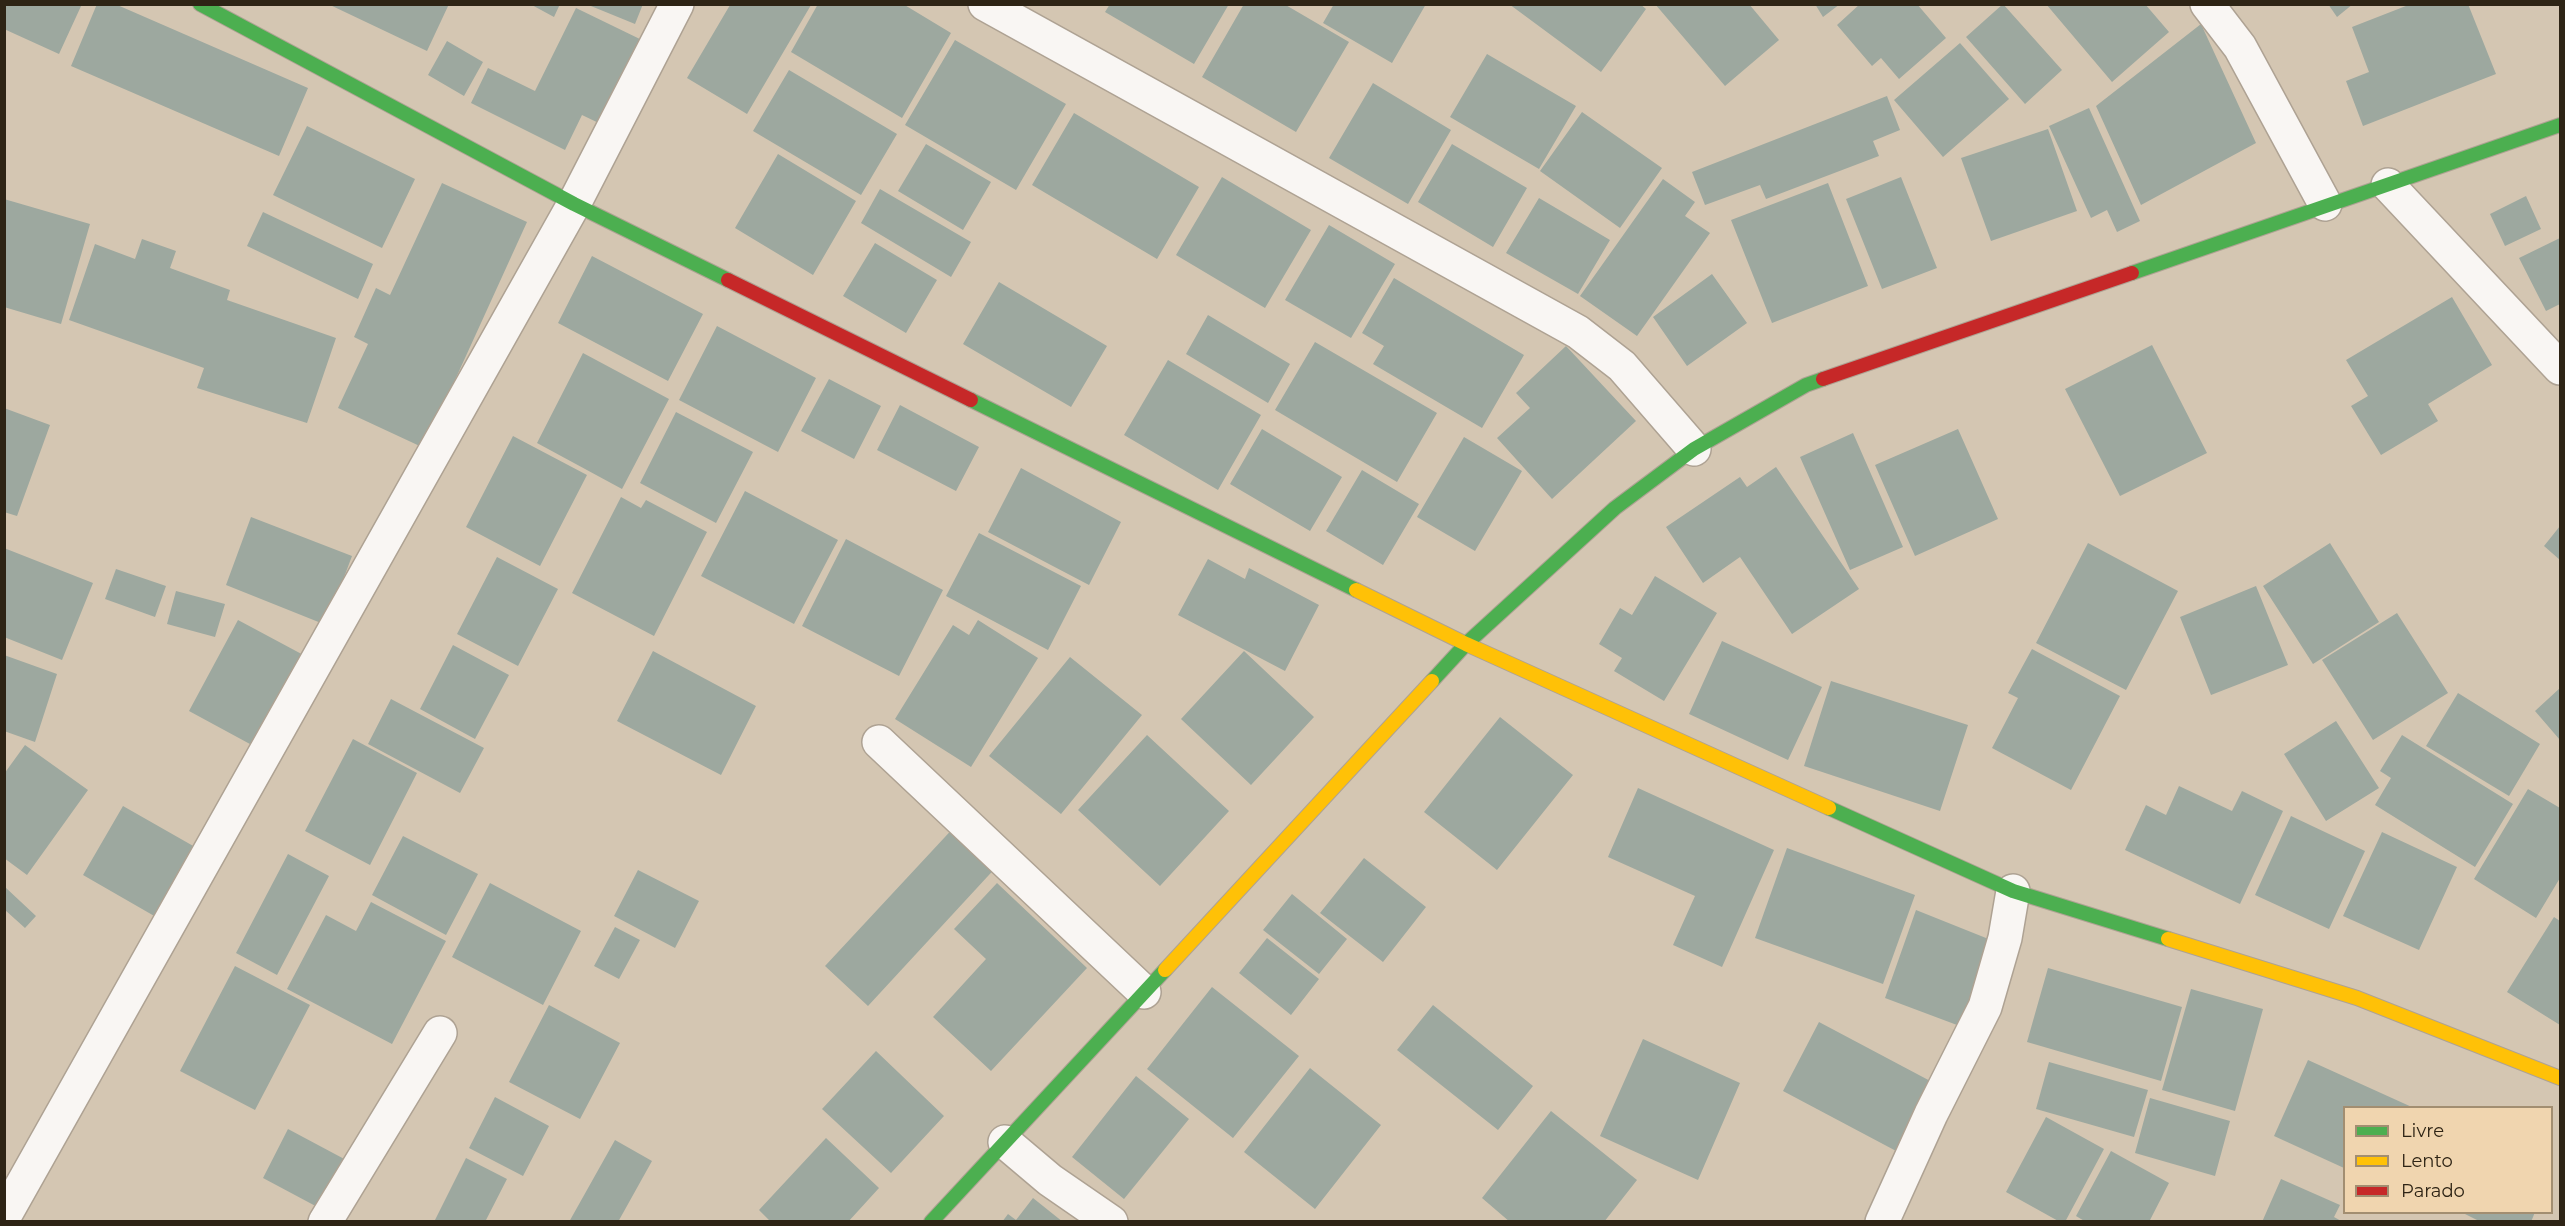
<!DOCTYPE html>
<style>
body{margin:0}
#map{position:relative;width:2565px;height:1226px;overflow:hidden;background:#d4c6b2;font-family:Montserrat,sans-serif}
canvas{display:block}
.frame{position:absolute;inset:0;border:6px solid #2e2415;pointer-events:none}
.legend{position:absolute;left:2343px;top:1106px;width:210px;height:108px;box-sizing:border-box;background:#f0d5af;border:2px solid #a28e71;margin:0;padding:8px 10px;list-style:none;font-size:18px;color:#2e2415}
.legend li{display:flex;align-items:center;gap:12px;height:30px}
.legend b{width:30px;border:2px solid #a28e71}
</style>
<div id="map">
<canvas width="2565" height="1226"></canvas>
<div class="frame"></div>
<ul class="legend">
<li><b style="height:8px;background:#4caf50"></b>Livre</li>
<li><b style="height:8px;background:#ffc107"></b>Lento</li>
<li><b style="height:8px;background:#c62828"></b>Parado</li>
</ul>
</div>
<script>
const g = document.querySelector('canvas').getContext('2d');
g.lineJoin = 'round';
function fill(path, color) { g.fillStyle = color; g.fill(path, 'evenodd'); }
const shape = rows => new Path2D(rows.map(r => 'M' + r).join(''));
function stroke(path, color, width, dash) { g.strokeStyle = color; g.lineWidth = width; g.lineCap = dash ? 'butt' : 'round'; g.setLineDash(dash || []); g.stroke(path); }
fill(shape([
 [4,4,82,4,59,54,4,29],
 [97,4,115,4,308,88,279,156,71,66],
 [328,4,449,4,427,51],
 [530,4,560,4,554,17],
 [586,4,643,4,635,24],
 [818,4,903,4,951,33,902,118,791,52],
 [1110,4,1229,4,1194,64,1105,12],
 [1244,4,1284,4,1349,42,1296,132,1202,77],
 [1334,4,1426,4,1392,63,1323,23],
 [1509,4,1640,4,1646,9,1601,72],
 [1655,4,1749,4,1779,40,1725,86],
 [1815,4,1840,4,1823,17],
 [1860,4,1917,4,1946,38,1899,79,1881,58,1872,66,1837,25],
 [2003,4,2062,70,2025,104,1966,37],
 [2046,4,2145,4,2169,32,2112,82],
 [2328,4,2353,4,2337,17],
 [2411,4,2468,4,2496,74,2363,126,2346,81,2369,72,2352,27],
 [730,5,811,5,747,114,687,78],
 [576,8,646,42,605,126,582,115,565,150,471,103,488,68,535,91],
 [2201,24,2256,143,2141,205,2096,106],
 [955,40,1066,104,1016,190,905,125],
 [447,41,483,62,464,96,428,75],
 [1960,43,2009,99,1943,157,1894,100],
 [1487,54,1576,106,1539,169,1450,117],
 [789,70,897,134,861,195,753,131],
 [1373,83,1451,130,1408,204,1329,158],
 [1887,96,1900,130,1873,141,1879,156,1766,199,1760,185,1705,205,1692,172],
 [2089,108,2140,221,2117,232,2107,210,2091,218,2049,126],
 [1582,112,1662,168,1620,228,1540,171],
 [1074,113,1199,187,1157,259,1032,185],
 [307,126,415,179,382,248,273,195],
 [2048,129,2077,211,1991,241,1961,158],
 [926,144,991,182,963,230,898,191],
 [1452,144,1527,188,1493,247,1418,202],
 [778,154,856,201,813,275,735,228],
 [1222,177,1311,230,1265,308,1176,255],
 [1901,177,1937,268,1882,289,1846,199],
 [1663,179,1695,202,1685,216,1710,233,1637,336,1580,296],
 [442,183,527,222,424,448,338,408,368,344,354,337,376,288,390,295],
 [1828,183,1868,286,1772,323,1731,220],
 [880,189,971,242,951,277,861,223],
 [2526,196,2541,229,2505,246,2490,214],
 [1539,198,1610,240,1578,294,1506,253],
 [4,199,90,224,61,324,4,307],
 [263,212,373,264,358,299,247,246],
 [1329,225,1395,264,1351,338,1285,300],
 [2560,238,2560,304,2546,311,2519,258],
 [142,239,176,251,170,268,230,290,227,300,336,338,307,423,197,388,204,368,69,320,95,244,135,259],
 [875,243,937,280,906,333,843,296],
 [592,256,703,314,668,381,558,323],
 [1712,274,1747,323,1687,366,1653,317],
 [1394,278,1524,355,1482,428,1373,364,1384,346,1362,333],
 [999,282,1107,346,1071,407,963,344],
 [2452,297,2492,365,2428,404,2438,421,2381,455,2351,406,2368,396,2346,360],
 [1208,315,1290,364,1268,403,1186,354],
 [717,326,816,378,778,452,679,400],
 [1315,342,1437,413,1397,482,1275,410],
 [2152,345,2207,453,2120,496,2065,389],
 [1566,346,1636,421,1552,499,1497,438,1530,408,1516,393],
 [583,353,669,399,622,489,537,443],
 [1168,360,1261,415,1218,490,1124,435],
 [829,379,881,406,854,459,801,431],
 [900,405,979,447,956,491,877,450],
 [4,408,50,425,17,516,4,512],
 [676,412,753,452,716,523,640,483],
 [1262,429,1342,477,1310,531,1230,484],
 [1958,429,1998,519,1915,556,1875,465],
 [1853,433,1903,547,1850,570,1800,457],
 [513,436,587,475,540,566,466,527],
 [1464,437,1522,471,1475,551,1417,517],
 [1776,467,1859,589,1792,634,1740,557,1703,583,1666,527,1740,477,1747,487],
 [1021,468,1121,522,1089,585,988,532],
 [1362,470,1419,504,1383,565,1326,531],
 [745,491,838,540,794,624,701,576],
 [621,497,641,508,646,500,707,532,654,636,572,593],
 [251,517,352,556,326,625,226,585],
 [2560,526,2560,560,2544,546],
 [979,533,1081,586,1048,650,946,596],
 [846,539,943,590,899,676,802,626],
 [2088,543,2178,591,2126,690,2036,643],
 [2330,543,2379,622,2313,664,2263,586],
 [4,548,93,583,62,660,4,637],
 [497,557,558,589,518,666,457,634],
 [1208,559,1245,579,1249,568,1319,605,1285,671,1178,615],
 [116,569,166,586,155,617,105,599],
 [1655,576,1717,613,1664,701,1614,671,1622,658,1599,644,1620,608,1632,615],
 [2256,586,2288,665,2211,695,2180,617],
 [176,591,225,604,215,637,167,624],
 [2397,613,2448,693,2373,740,2322,660],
 [238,620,309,658,261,750,189,711],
 [978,620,1038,658,971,767,895,719,953,625,969,635],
 [1722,641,1822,687,1788,760,1689,714],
 [453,645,509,675,475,739,420,709],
 [2032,649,2120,696,2071,790,1992,748,2018,698,2008,693],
 [653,651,756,706,721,775,617,721],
 [1244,651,1314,717,1251,785,1181,719],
 [4,655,57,674,35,742,4,731],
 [1070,657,1142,715,1061,814,989,756],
 [1831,681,1968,725,1940,811,1804,766],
 [2560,688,2560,740,2535,711],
 [2458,693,2540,744,2509,796,2426,746],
 [391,699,484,748,460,793,368,744],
 [1500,717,1573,775,1497,870,1424,812],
 [2336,721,2379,788,2326,821,2284,754],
 [1147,735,1229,811,1160,886,1078,810],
 [2402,735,2513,804,2475,867,2375,805,2391,778,2380,771],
 [353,739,417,773,370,865,305,831],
 [25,745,88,790,27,875,4,858,4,774],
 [2179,786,2232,811,2242,791,2283,811,2240,904,2125,850,2146,805,2166,815],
 [1638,788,1774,850,1722,967,1673,945,1695,896,1608,857],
 [2528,789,2560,808,2560,878,2536,918,2474,879],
 [123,806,195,847,156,917,83,875],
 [2291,816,2365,851,2329,929,2255,895],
 [958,823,1000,863,868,1006,825,966],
 [2382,832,2457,867,2419,950,2343,916],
 [403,836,478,874,446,935,372,895],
 [1787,848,1915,895,1883,984,1755,938],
 [288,854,329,876,277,975,236,953],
 [1364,858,1426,907,1383,962,1320,913],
 [638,870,699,901,675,948,614,916],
 [490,883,581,931,543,1005,452,957],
 [997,883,1087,968,991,1071,933,1017,986,959,954,929],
 [5,887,36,916,25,928,5,910],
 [1292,894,1347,939,1319,974,1263,930],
 [371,902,446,941,392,1044,287,989,326,915,356,931],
 [1916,910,1996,942,1965,1028,1885,998],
 [2554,917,2560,921,2560,1025,2507,992],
 [615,927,640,940,619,979,594,966],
 [1267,938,1319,979,1291,1015,1239,973],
 [235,966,310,1005,255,1110,180,1071],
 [2048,968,2182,1007,2161,1081,2027,1042],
 [1212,987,1299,1056,1233,1138,1147,1069],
 [2191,989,2263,1009,2235,1111,2162,1090],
 [549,1005,620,1043,580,1119,509,1082],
 [1433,1005,1533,1086,1498,1130,1397,1050],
 [1819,1022,1934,1083,1898,1152,1783,1091],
 [1643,1039,1740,1083,1698,1180,1600,1136],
 [876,1051,944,1116,891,1173,822,1109],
 [2308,1060,2414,1108,2344,1108,2344,1168,2274,1136],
 [2049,1062,2148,1090,2134,1137,2036,1109],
 [1310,1068,1381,1125,1315,1209,1244,1152],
 [1136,1076,1189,1119,1124,1199,1072,1157],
 [495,1097,549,1126,523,1176,469,1148],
 [2150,1098,2230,1121,2215,1176,2135,1153],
 [1551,1111,1637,1180,1604,1222,1510,1222,1482,1198],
 [2046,1117,2104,1149,2065,1222,2060,1222,2006,1192],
 [288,1129,348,1161,323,1210,263,1178],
 [826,1138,879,1188,848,1222,771,1222,759,1210],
 [615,1140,652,1161,618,1222,569,1222],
 [2111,1151,2169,1183,2149,1222,2086,1222,2076,1216],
 [466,1158,507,1179,485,1222,434,1222],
 [2281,1179,2340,1205,2334,1217,2343,1222,2262,1222],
 [1033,1198,1063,1222,1002,1222,1008,1214,1016,1220],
 [2461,1212,2535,1212,2531,1222,2481,1222]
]), '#9da89f');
const street = shape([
 [985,4,1578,332,1622,366,1694,449],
 [2207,4,2240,47,2325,204],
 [2388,185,2560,368],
 [879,742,1144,992],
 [1005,1142,1050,1180,1111,1222],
 [4,1217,574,204,677,4],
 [325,1222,440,1033],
 [1882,1222,1931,1114,1985,1007,2005,938,2013,891]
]);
const fast = shape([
 [200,4,574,204,728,280],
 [2132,273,2560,125],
 [971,400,1356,590],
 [1432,681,1466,644,1615,508,1694,449,1806,385,1823,379],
 [1829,808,2013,891,2168,939],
 [931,1222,1165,970]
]);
const slow = shape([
 [1356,590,1466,644,1829,808],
 [2168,939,2357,998,2560,1078],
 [1165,970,1432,681]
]);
const jam = shape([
 [728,280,971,400],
 [1823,379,2132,273]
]);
stroke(street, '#aea293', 36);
stroke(fast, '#aea293', 16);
stroke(slow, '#aea293', 16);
stroke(jam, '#aea293', 16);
stroke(street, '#f9f6f3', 33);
stroke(fast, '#4caf50', 14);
stroke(slow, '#ffc107', 14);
stroke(jam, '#c62828', 14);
</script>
